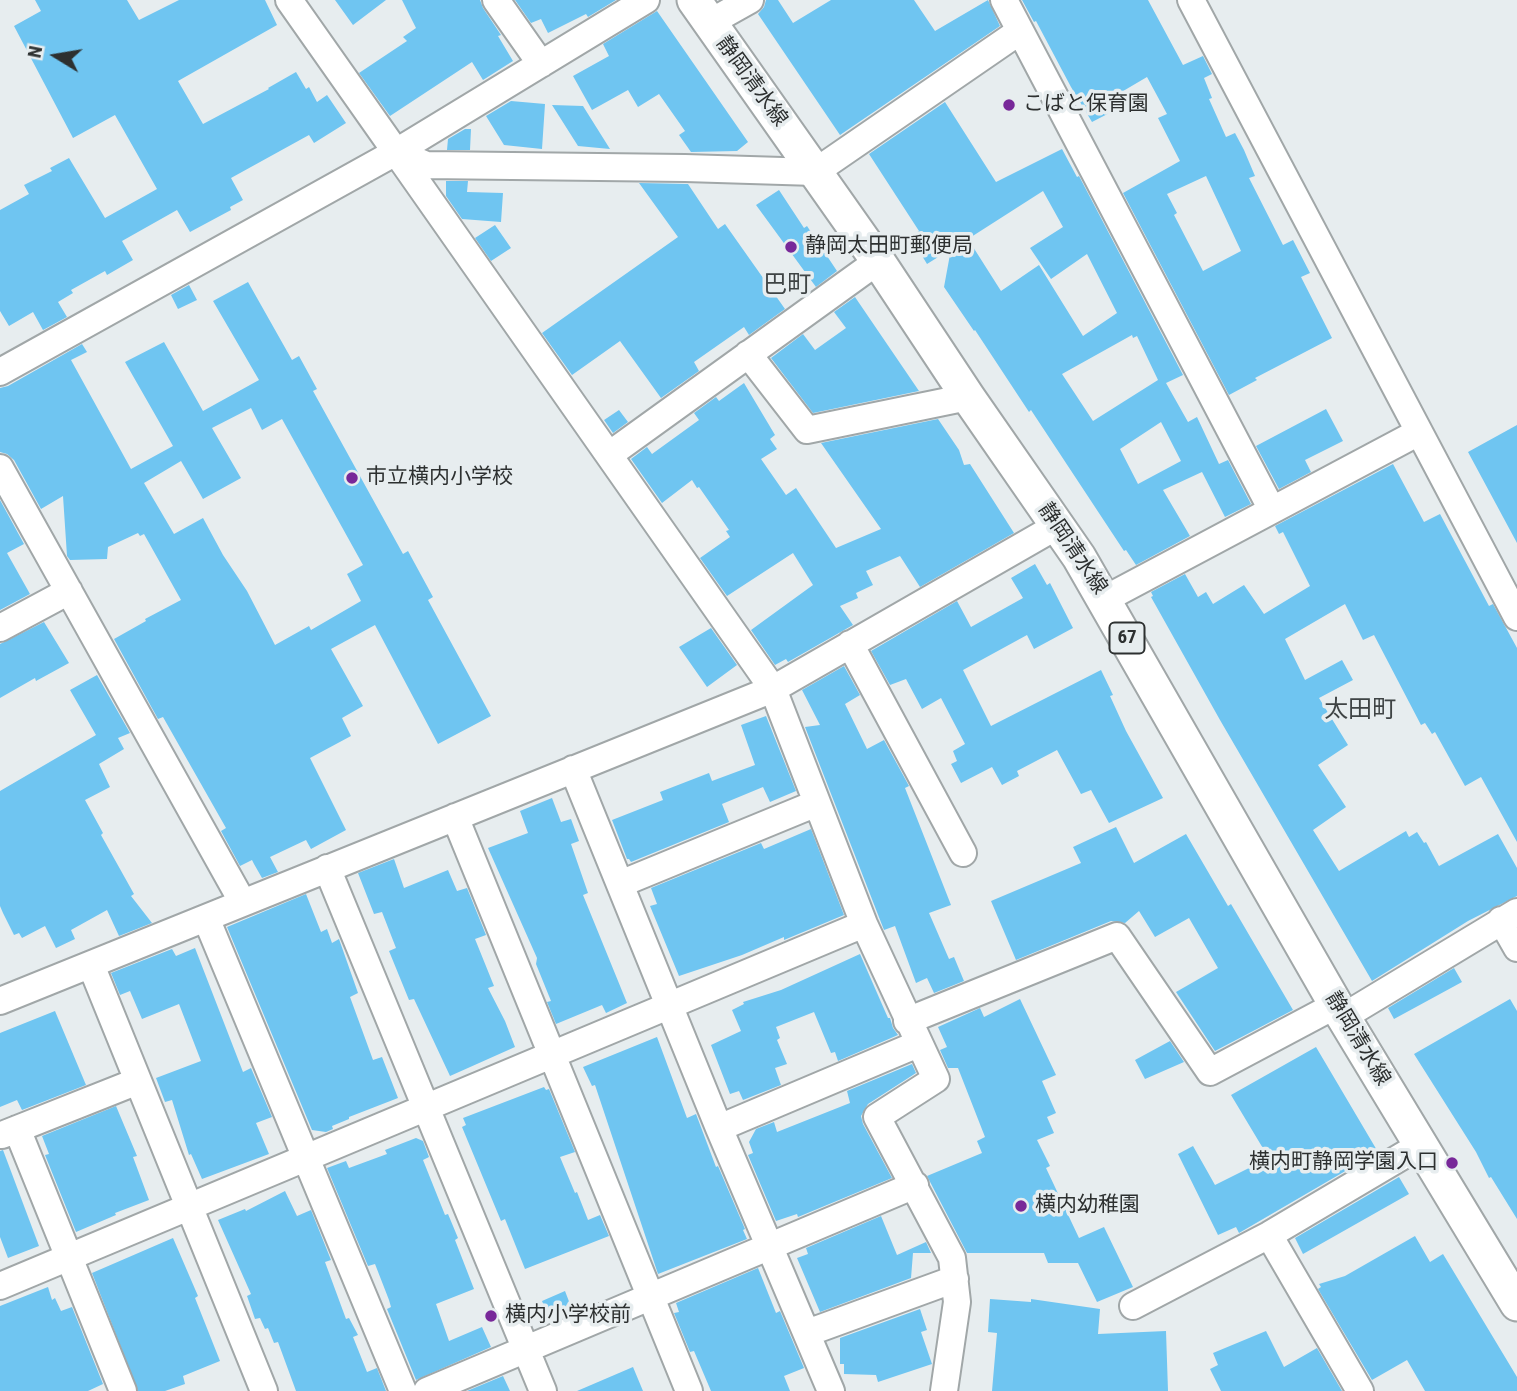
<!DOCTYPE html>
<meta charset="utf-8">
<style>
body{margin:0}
#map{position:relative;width:1517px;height:1391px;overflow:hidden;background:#e7edef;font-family:"Roboto Condensed",sans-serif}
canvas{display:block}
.north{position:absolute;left:21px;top:21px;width:70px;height:70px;-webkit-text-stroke:5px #e7edef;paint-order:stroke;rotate:281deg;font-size:19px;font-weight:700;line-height:28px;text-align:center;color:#2d3030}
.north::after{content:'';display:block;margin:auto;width:24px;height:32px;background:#2d3030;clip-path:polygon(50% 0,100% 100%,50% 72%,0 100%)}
</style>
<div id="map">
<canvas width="1517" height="1391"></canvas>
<div class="north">N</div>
</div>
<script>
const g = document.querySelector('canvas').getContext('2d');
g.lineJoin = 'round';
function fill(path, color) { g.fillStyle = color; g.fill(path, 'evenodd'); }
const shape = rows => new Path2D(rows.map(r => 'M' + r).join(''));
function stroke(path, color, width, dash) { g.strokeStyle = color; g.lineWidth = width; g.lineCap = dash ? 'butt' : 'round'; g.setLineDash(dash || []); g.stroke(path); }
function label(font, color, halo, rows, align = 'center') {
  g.font = font + ' "Roboto Condensed","Noto Sans JP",sans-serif'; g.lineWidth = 7; g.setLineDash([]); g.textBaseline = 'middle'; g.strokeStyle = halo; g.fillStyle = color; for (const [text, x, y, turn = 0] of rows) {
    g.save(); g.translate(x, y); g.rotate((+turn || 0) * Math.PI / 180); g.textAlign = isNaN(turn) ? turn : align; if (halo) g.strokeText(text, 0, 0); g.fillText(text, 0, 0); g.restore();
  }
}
fill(shape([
 [35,0,127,0,139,20,179,0,265,0,277,25,178,81,203,124,269,89,268,88,296,72,306,89,309,87,317,102,327,95,346,123,314,143,309,135,231,178,243,200,230,207,231,210,190,232,177,210,122,241,133,260,107,275,105,271,71,290,73,293,58,302,67,317,43,330,33,312,9,326,0,311,0,210,29,194,24,185,52,171,50,168,69,158,105,218,157,189,115,115,73,138,14,26,41,11],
 [335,0,386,0,353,25],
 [402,0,480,0,483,8,501,35,498,36,513,61,483,80,472,62,390,116,359,73,407,41,403,37,416,28],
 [515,0,616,0,588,17,586,14,548,33,541,19,531,23],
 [766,0,778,0,793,23,831,0,914,0,935,31,988,0,1000,26,840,135,758,14,764,7],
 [1022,0,1148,0,1183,65,1203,56,1212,74,1204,78,1212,98,1209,99,1226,137,1235,133,1244,150,1255,176,1249,178,1283,245,1293,240,1310,273,1301,277,1332,338,1255,378,1257,380,1229,395,1123,193,1180,161,1158,118,1167,114,1147,77,1113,97,1119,108,1092,122,1071,87,1036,21,1034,22],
 [1206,176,1241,251,1203,271,1174,215,1177,213,1167,194],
 [657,11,748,142,737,151,691,152,679,135,685,131,659,94,638,107,628,90,592,110,573,76,609,56,603,44],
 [511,101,545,104,542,149,504,145,486,116],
 [945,102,996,182,1062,149,1077,177,1079,176,1183,375,1166,383,1188,422,1197,417,1219,464,1228,460,1251,504,1225,517,1202,472,1163,490,1190,536,1136,565,1126,550,1124,551,1031,410,1029,412,975,330,974,331,944,287,951,249,927,264,910,236,919,231,869,154],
 [1043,191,1063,227,1030,248,1051,279,1087,254,1117,313,1083,336,1039,265,1001,291,968,239],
 [1132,335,1133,338,1137,336,1158,380,1093,421,1062,374],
 [1161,422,1181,461,1138,484,1120,449],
 [552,105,583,106,610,149,578,146],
 [465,129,471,129,470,150,447,150,448,139],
 [446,181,468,181,467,192,503,193,501,222,462,219,446,196],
 [639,183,688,184,718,229,725,224,785,309,749,335,744,327,694,362,699,371,661,398,620,341,572,375,542,333,678,237],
 [779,190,804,228,807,226,837,271,816,287,756,205],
 [495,225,511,248,491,261,475,238],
 [248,282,292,360,299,356,317,389,313,391,403,554,408,551,433,597,428,600,491,716,438,744,375,625,331,649,363,706,342,718,351,736,310,758,346,830,311,849,306,840,270,857,278,872,262,878,254,864,257,863,254,864,252,860,240,866,221,831,226,828,163,717,158,719,114,639,146,621,145,619,181,600,144,534,140,536,138,533,108,547,107,559,70,560,67,556,63,496,41,509,14,460,7,454,0,452,0,388,8,386,82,344,87,352,71,360,131,469,173,446,125,362,164,342,203,411,259,380,213,301],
 [251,408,262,430,282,419,363,565,347,574,361,601,311,630,309,626,275,645,247,591,223,555,203,518,174,534,144,483,181,461,203,499,241,478,212,428],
 [189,285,197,300,178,309,171,295],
 [855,297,919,391,813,413,771,358,803,334,815,350,846,328,834,312],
 [744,383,775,435,770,439,777,449,761,459,786,495,796,488,836,548,881,529,821,443,938,419,959,450,964,465,970,464,1014,533,920,587,900,556,866,571,873,585,856,593,858,598,840,606,853,625,788,662,786,659,775,665,751,630,813,585,793,553,727,596,700,558,730,537,726,531,729,530,699,487,697,488,692,480,662,503,631,459,647,447,652,454,699,420,694,413,716,397,719,401],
 [1326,409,1343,441,1305,460,1311,472,1279,489,1256,446],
 [619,410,628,422,613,433,604,420],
 [1517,425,1517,543,1468,452],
 [1393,464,1424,522,1440,514,1489,606,1493,604,1517,648,1517,842,1481,777,1465,786,1435,732,1432,734,1425,723,1421,725,1374,635,1363,640,1345,604,1285,639,1305,680,1342,660,1353,680,1319,698,1348,745,1318,765,1346,807,1313,830,1339,871,1406,831,1409,837,1417,832,1424,843,1426,842,1439,866,1498,834,1517,868,1517,896,1468,921,1372,981,1220,720,1151,597,1153,596,1151,592,1185,574,1198,597,1206,592,1213,604,1244,585,1264,614,1310,586,1283,532,1279,534,1275,526],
 [0,500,24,544,7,553,30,594,0,610],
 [1035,564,1047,585,1050,583,1073,628,1034,649,1027,635,963,670,991,726,1101,670,1113,695,1110,696,1126,731,1163,798,1109,823,1091,790,1081,794,1057,750,1017,771,1019,776,1002,785,992,767,961,783,951,764,957,761,953,751,965,744,941,698,922,709,906,679,890,685,871,651,957,601,971,627,1023,598,1011,578],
 [44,622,69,663,36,681,35,678,0,698,0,644],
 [711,628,737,665,707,687,679,647],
 [844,666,860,695,845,704,867,749,884,740,909,786,905,788,951,905,929,913,949,959,954,957,964,981,934,993,927,978,916,983,895,926,884,930,805,727,820,725,802,690],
 [97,675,130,733,118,738,124,749,99,764,110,787,85,800,103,833,101,835,134,894,131,896,152,923,119,936,107,910,71,930,75,939,56,948,45,926,22,938,19,933,14,935,3,913,0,906,0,791,96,735,70,690],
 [766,716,796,791,770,802,763,787,722,804,729,822,631,862,629,859,627,859,612,820,663,800,660,792,709,773,712,781,755,765,741,725],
 [552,798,561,822,571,819,579,841,571,844,588,893,583,895,627,1003,606,1013,602,1005,556,1024,547,1002,551,1001,536,964,537,958,488,848,528,833,520,811],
 [1116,827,1134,863,1186,834,1228,906,1231,904,1293,1010,1215,1051,1176,992,1218,968,1189,918,1155,937,1139,911,1125,923,1111,921,1016,960,991,901,1081,863,1073,847],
 [811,829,844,915,784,940,784,937,742,955,679,976,650,906,657,904,651,888,761,843,764,849],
 [394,859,404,888,448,870,457,891,467,888,486,935,475,939,494,986,488,988,505,1021,515,1047,450,1076,414,999,409,1000,389,951,396,948,382,912,374,914,358,873],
 [306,894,321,932,327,929,332,943,339,939,358,993,350,997,373,1060,382,1057,398,1098,349,1117,349,1119,332,1126,333,1129,326,1132,312,1130,227,927],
 [195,948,243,1072,251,1068,272,1117,256,1123,269,1154,202,1179,191,1154,189,1155,172,1100,165,1102,156,1078,201,1061,179,1004,142,1019,130,991,120,995,111,973,172,949,176,956],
 [860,954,888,1018,890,1018,893,1028,898,1035,838,1061,835,1052,831,1053,814,1012,776,1027,780,1038,777,1040,787,1064,775,1068,781,1085,743,1100,739,1091,730,1094,711,1045,741,1031,732,1010,744,1004,743,1002,781,990],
 [1454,968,1462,982,1394,1019,1388,1008],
 [1020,999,1056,1075,1042,1081,1056,1113,1047,1117,1054,1133,1037,1140,1050,1166,1046,1168,1079,1238,1104,1227,1133,1287,1097,1302,1078,1263,1048,1263,1044,1253,967,1253,927,1176,982,1153,977,1141,985,1137,958,1068,948,1068,940,1050,947,1047,938,1027,980,1008,984,1017],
 [1510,999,1517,1011,1517,1219,1491,1177,1489,1178,1476,1152,1414,1054],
 [55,1011,86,1085,22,1110,17,1100,0,1107,0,1033],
 [657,1037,687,1118,696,1114,716,1167,718,1166,745,1229,743,1230,747,1239,658,1274,595,1085,592,1086,583,1067],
 [1170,1041,1184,1062,1145,1079,1135,1060],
 [1316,1047,1378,1152,1239,1233,1236,1227,1218,1235,1178,1154,1193,1146,1215,1185,1259,1163,1255,1155,1264,1150,1231,1095],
 [912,1064,916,1073,868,1104,861,1116,863,1124,892,1178,798,1217,797,1214,776,1221,748,1155,753,1153,749,1142,756,1129,774,1122,777,1132,850,1103,847,1091],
 [544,1087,546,1090,549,1089,575,1152,560,1157,575,1193,577,1192,588,1220,600,1215,609,1236,525,1269,505,1219,501,1221,462,1127,466,1125,463,1118],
 [116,1106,137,1156,133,1157,149,1200,115,1213,116,1215,76,1232,45,1155,49,1154,42,1136],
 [416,1138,423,1141,429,1157,423,1160,445,1215,448,1214,458,1238,455,1240,474,1289,436,1304,449,1341,482,1327,491,1347,416,1380,387,1309,391,1307,389,1300,375,1264,368,1266,327,1168,346,1161,349,1168,387,1154,385,1150],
 [3,1150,39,1246,8,1258,0,1237,0,1151],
 [1399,1177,1409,1194,1303,1254,1295,1238],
 [285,1191,297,1216,311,1210,331,1260,325,1262,346,1319,349,1318,358,1335,353,1337,367,1372,377,1368,386,1391,296,1391,278,1342,274,1343,268,1328,265,1329,260,1318,255,1319,247,1296,251,1294,218,1220,245,1209,246,1211],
 [881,1216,897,1255,926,1242,931,1253,913,1253,911,1278,820,1312,797,1258,808,1254,806,1248],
 [1415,1236,1430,1262,1443,1254,1517,1377,1517,1391,1425,1391,1407,1360,1372,1380,1318,1289,1321,1287,1319,1284,1345,1276],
 [173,1238,198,1296,195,1298,220,1361,183,1376,185,1384,165,1391,138,1391,92,1273],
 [758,1268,776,1313,780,1311,804,1368,784,1376,790,1391,711,1391,694,1351,690,1352,674,1313,679,1312,676,1303],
 [48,1287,52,1300,55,1298,61,1311,72,1307,103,1384,88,1391,0,1391,0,1306],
 [565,1291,573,1312,551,1322,542,1301],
 [990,1299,1031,1302,1031,1299,1100,1309,1098,1334,1166,1331,1168,1391,992,1391,997,1333,988,1332],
 [920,1309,927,1330,921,1332,932,1364,878,1382,876,1375,844,1374,844,1364,840,1364,840,1338],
 [1266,1331,1284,1367,1317,1348,1342,1391,1221,1391,1210,1369,1218,1365,1213,1353],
 [633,1367,643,1391,577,1391],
 [503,1376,510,1391,467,1391]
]), '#6fc5f1');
const minor = shape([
 [289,0,396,152,426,165,685,168,815,172,1020,31],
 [496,0,541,64],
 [1004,0,1272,510],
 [1191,0,1517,617],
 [709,23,750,0],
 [396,152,773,689,864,924,936,1079,877,1117,952,1258,957,1302,944,1391],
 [748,354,807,430,968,397],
 [0,372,396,152,646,0],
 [609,455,878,261],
 [0,468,243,903],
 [1105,599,1419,432],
 [0,628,69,591],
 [850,644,963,853],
 [573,769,719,1128,831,1391],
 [455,817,689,1391],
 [327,868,543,1391],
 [620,884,817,803],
 [206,918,403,1391],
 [1501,920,1517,948],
 [91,965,264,1391],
 [0,1001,773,689,1057,526],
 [1343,1017,1517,912],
 [907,1021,1117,936,1210,1072,1336,1005],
 [719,1128,918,1044],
 [17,1129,123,1391],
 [2,1135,138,1081],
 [1269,1235,1360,1391],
 [0,1286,864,924],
 [1133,1306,1269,1235,1421,1145],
 [807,1333,955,1279],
 [427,1391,915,1185]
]);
const major = shape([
 [694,0,878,261,968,397,1079,557,1336,1005,1517,1304]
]);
stroke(minor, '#a1a7a8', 30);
stroke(major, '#a1a7a8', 37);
stroke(minor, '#fff', 26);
stroke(major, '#fff', 33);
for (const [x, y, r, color] of [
 [1009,105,7,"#782899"],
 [791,247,7,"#782899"],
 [352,478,7,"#782899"],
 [1452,1163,7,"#782899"],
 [1021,1206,7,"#782899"],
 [491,1316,7,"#782899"]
]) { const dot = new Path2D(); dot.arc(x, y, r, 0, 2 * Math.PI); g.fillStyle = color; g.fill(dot); stroke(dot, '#e7edef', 2.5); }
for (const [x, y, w] of [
 [1127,638,35]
]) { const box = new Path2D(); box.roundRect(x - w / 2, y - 15.5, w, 31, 5); g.fillStyle = '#e7edef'; g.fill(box); stroke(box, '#2d3030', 2); }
label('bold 19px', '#2d3030', null, [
 ["67",1127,638]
]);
label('21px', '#2d3030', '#e7edef', [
 ["静岡清水線",751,82,54],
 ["静岡清水線",1072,549,56],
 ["静岡清水線",1357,1039,59]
]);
label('21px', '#2d3030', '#e7edef', [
 ["こばと保育園",1023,105],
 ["静岡太田町郵便局",805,247],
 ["市立横内小学校",366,478],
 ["横内町静岡学園入口",1438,1163,"right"],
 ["横内幼稚園",1035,1206],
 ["横内小学校前",505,1316]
], 'left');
label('24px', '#3f4445', '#e7edef', [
 ["巴町",787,286],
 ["太田町",1360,711]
]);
</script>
